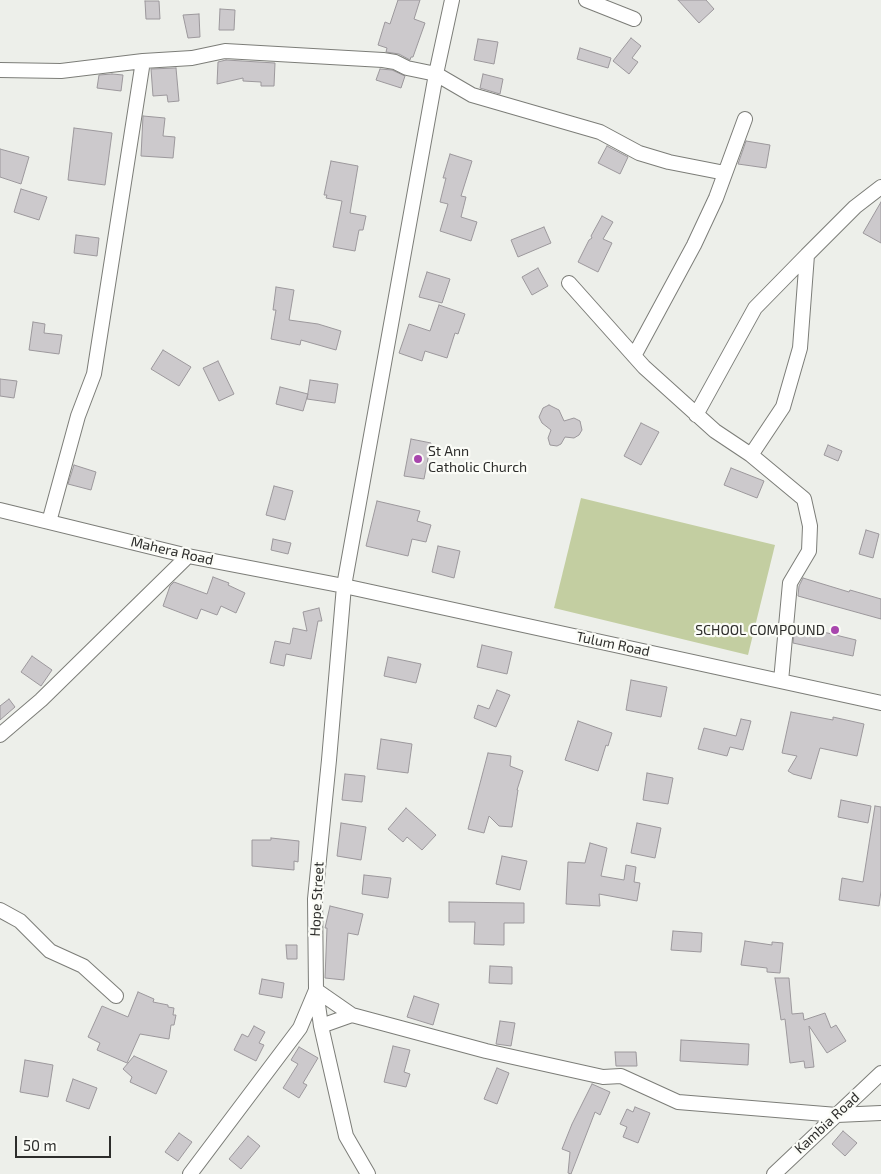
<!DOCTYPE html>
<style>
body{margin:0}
#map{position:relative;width:881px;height:1174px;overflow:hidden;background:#edefea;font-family:"Exo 2",sans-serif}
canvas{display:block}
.scale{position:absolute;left:15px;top:1136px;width:96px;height:22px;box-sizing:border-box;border:2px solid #2d2d2b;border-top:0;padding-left:6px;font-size:15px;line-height:18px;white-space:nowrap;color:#2d2d2b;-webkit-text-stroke:4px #fbfcf7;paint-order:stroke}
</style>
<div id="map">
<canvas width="881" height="1174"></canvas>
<div class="scale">50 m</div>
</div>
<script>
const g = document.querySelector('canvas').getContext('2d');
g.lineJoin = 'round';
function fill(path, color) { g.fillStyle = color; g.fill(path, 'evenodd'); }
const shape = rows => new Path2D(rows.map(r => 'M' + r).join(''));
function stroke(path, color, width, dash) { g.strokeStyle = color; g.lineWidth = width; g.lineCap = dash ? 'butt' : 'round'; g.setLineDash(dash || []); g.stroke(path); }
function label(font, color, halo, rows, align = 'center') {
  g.font = font + ' "Exo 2",sans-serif'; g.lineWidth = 4.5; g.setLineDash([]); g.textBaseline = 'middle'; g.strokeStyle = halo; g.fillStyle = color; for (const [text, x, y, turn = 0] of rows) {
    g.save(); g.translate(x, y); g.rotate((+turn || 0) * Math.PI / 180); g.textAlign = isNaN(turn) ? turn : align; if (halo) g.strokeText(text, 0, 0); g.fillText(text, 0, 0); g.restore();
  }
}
fill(shape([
 [581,498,775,545,748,655,554,608]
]), '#c3cea1');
const building = shape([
 [398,0,420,0,414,19,425,23,413,57,411,57,410,60,399,54,386,52,387,48,378,45,385,22,390,24,398,0],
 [678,0,706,0,714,9,699,23,678,0],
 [145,1,159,1,160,19,146,19,145,1],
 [220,9,235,10,234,30,219,30,220,9],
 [199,14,200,37,188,38,183,15,199,14],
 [631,38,641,46,632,58,638,62,629,74,613,61,631,38],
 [478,39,498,42,494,64,474,60,478,39],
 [580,48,611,58,608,68,577,59,580,48],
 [226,60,275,63,274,86,261,86,261,82,243,81,243,78,217,84,218,62,226,60],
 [176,68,179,101,168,102,167,95,153,96,151,69,176,68],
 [380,69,392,70,405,76,401,88,376,80,380,69],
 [112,74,123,75,121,91,97,88,99,75,112,74],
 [483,74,503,79,500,94,480,88,483,74],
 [143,116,165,118,163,136,175,137,173,158,141,156,143,116],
 [74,128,112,133,105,185,68,180,74,128],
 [746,141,770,145,766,168,738,164,746,141],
 [607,146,628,157,620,174,598,163,607,146],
 [0,149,29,157,21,184,0,177,0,149],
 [450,154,472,161,461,196,466,197,461,217,477,222,471,241,440,231,448,204,440,202,446,178,443,178,450,154],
 [331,161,358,166,350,213,366,216,363,230,359,230,355,251,333,247,342,201,326,198,327,195,324,195,331,161],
 [21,189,47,197,39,220,14,212,21,189],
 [881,202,881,243,863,233,881,202],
 [602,216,613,222,603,239,612,243,598,272,578,262,589,240,592,238,591,236,602,216],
 [544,227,551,243,518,257,511,240,544,227],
 [76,235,99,238,97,256,74,253,76,235],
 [538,268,548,286,532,295,522,277,538,268],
 [427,272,450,279,442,303,419,297,427,272],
 [276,287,294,290,289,320,318,324,341,331,336,350,301,340,300,345,271,339,276,310,273,310,276,287],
 [439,305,465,314,458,334,455,333,447,358,425,351,422,361,399,353,409,324,430,331,439,305],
 [33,322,45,324,44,333,62,335,59,354,29,350,33,322],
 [163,350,191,367,179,386,151,369,163,350],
 [218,361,234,394,219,401,203,368,218,361],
 [0,379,17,381,14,398,0,396,0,379],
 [310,380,338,384,335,403,307,399,310,380],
 [280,387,308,394,303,411,276,404,280,387],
 [549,405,559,410,564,421,574,418,580,421,582,430,579,435,574,438,565,437,561,444,557,446,550,445,548,438,551,430,542,423,539,417,543,408,549,405],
 [641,423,659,432,641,465,624,456,641,423],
 [411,439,431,443,424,479,404,476,411,439],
 [828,445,842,451,838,461,824,455,828,445],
 [74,465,96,472,91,490,68,484,74,465],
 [731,468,764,481,757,498,724,485,731,468],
 [274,486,293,491,285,520,266,515,274,486],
 [377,501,420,511,417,521,431,525,426,542,412,539,408,556,366,546,377,501],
 [866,530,879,534,873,558,859,554,866,530],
 [273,539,291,543,288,554,271,550,273,539],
 [438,546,460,551,454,578,432,572,438,546],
 [213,577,229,583,228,585,245,593,236,613,221,606,217,615,201,609,197,619,163,606,170,586,174,582,207,594,213,577],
 [803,578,849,592,850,590,881,599,881,619,798,596,799,586,803,578],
 [319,608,322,621,318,621,311,659,286,654,284,666,270,663,275,641,290,644,293,628,307,631,303,612,319,608],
 [795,625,856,640,853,656,793,643,795,625],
 [482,645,512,652,507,674,477,667,482,645],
 [32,656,52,670,41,686,21,672,32,656],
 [388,657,421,664,416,683,384,676,388,657],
 [631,680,667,687,661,717,626,710,631,680],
 [497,690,510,695,496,727,474,718,478,705,489,709,497,690],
 [9,699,15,707,0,720,0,706,9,699],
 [791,712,833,720,833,717,864,724,857,756,820,748,811,779,793,774,788,771,797,756,782,753,791,712],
 [741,719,751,721,743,750,730,747,727,756,698,749,704,728,736,736,741,719],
 [578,721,612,733,608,746,606,745,598,771,565,760,578,721],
 [381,739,412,744,408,773,377,769,381,739],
 [488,753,511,756,510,766,523,771,517,790,518,790,512,827,499,826,489,816,484,833,468,829,488,753],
 [647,773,673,778,668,804,643,800,647,773],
 [345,774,365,776,362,802,342,800,345,774],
 [841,800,871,806,868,823,838,817,841,800],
 [875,806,881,807,881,891,879,906,839,900,842,878,863,882,875,806],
 [406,808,436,835,422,850,407,837,403,842,388,829,406,808],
 [341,823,366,827,361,860,337,856,341,823],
 [637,823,661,828,655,858,631,853,637,823],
 [271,838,299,841,298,862,294,861,294,870,252,866,252,840,271,840,271,838],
 [590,843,607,848,601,876,624,880,626,865,636,867,634,882,640,883,637,901,599,894,600,906,566,904,568,862,585,863,590,843],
 [502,856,527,861,520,890,496,884,502,856],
 [364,875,391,878,388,898,362,894,364,875],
 [449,902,524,903,524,923,504,923,504,945,474,944,475,922,449,922,449,902],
 [330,906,363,914,358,935,348,933,344,980,325,978,327,928,325,928,330,906],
 [673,931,702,933,701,952,671,950,673,931],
 [745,941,772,945,772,942,783,943,780,973,767,972,767,968,741,965,745,941],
 [286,945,297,945,297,959,287,959,286,945],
 [490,966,512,967,512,984,489,983,490,966],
 [775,978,789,978,792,1014,803,1013,804,1020,825,1013,831,1028,836,1025,846,1041,827,1053,809,1026,814,1067,805,1068,804,1061,790,1063,785,1019,781,1020,775,978],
 [262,979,284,983,282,998,259,994,262,979],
 [138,992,154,999,153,1002,168,1005,168,1007,174,1008,173,1015,176,1015,174,1025,171,1025,169,1039,140,1034,127,1063,97,1050,100,1043,88,1037,102,1006,128,1017,138,992],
 [414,996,439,1004,433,1025,407,1017,414,996],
 [500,1021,515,1023,511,1046,496,1044,500,1021],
 [254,1026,265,1032,259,1043,264,1045,256,1061,234,1050,242,1034,248,1037,254,1026],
 [681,1040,749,1044,748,1065,680,1061,681,1040],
 [393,1046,410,1050,404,1072,410,1074,406,1087,384,1082,393,1046],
 [299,1047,318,1058,303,1083,307,1085,299,1098,283,1088,298,1064,291,1060,299,1047],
 [615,1052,636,1052,637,1066,616,1066,615,1052],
 [134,1056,167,1071,156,1094,130,1082,132,1077,123,1069,134,1056],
 [25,1060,53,1065,48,1097,20,1092,25,1060],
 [497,1068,509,1073,497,1104,484,1099,497,1068],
 [73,1079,97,1088,89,1109,66,1101,73,1079],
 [592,1084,610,1092,600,1115,595,1112,571,1174,568,1173,570,1152,562,1149,572,1124,592,1084],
 [635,1107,650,1113,638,1143,623,1137,627,1127,620,1124,627,1109,633,1112,635,1107],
 [843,1131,857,1143,845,1156,832,1144,843,1131],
 [179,1133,192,1142,178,1161,165,1152,179,1133],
 [248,1136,260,1146,241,1169,229,1159,248,1136]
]);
fill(building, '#ccc9cc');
stroke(building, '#9c989c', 1);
const minor = shape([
 [586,0,634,19],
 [0,70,61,71,143,61,192,58,225,51,383,60,395,62,407,68,436,74,472,95,600,132,639,153,669,162,725,173],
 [569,283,644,367,715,431,751,455],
 [634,356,694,245,716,198,745,119],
 [696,415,755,308,807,255],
 [0,510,188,556,344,586,881,703],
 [49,522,78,416,94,374,143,61],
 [781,681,790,583,809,551,810,526,804,499,751,455,783,407,800,348,807,255,855,207,881,187],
 [0,735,41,700,188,556],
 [0,910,20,921,50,951,83,966,116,996],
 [316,990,352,1015,486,1051,603,1077,621,1076,678,1102,837,1115,881,1113],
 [316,991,321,1026,346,1136,368,1174],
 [321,1026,352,1015],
 [190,1174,300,1028,316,990,315,899,329,760,344,586,436,74,452,0],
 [774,1174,881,1073]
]);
stroke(minor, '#7c7d78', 16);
stroke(minor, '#fff', 14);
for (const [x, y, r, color] of [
 [418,459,5,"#a846ad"],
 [835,630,5,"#a846ad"]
]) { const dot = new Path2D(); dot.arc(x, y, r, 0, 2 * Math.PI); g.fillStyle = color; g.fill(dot); stroke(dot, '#fbfcf7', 2); }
label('14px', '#2d2d2b', '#fbfcf7', [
 ["St Ann",428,451],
 ["Catholic Church",428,467],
 ["SCHOOL COMPOUND",825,630,"right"]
], 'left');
label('14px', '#2d2d2b', '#fbfcf7', [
 ["Mahera Road",172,551,13],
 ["Tulum Road",613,644,12],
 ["Hope Street",317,899,-87],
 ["Kambia Road",827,1123,-43]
]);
</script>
